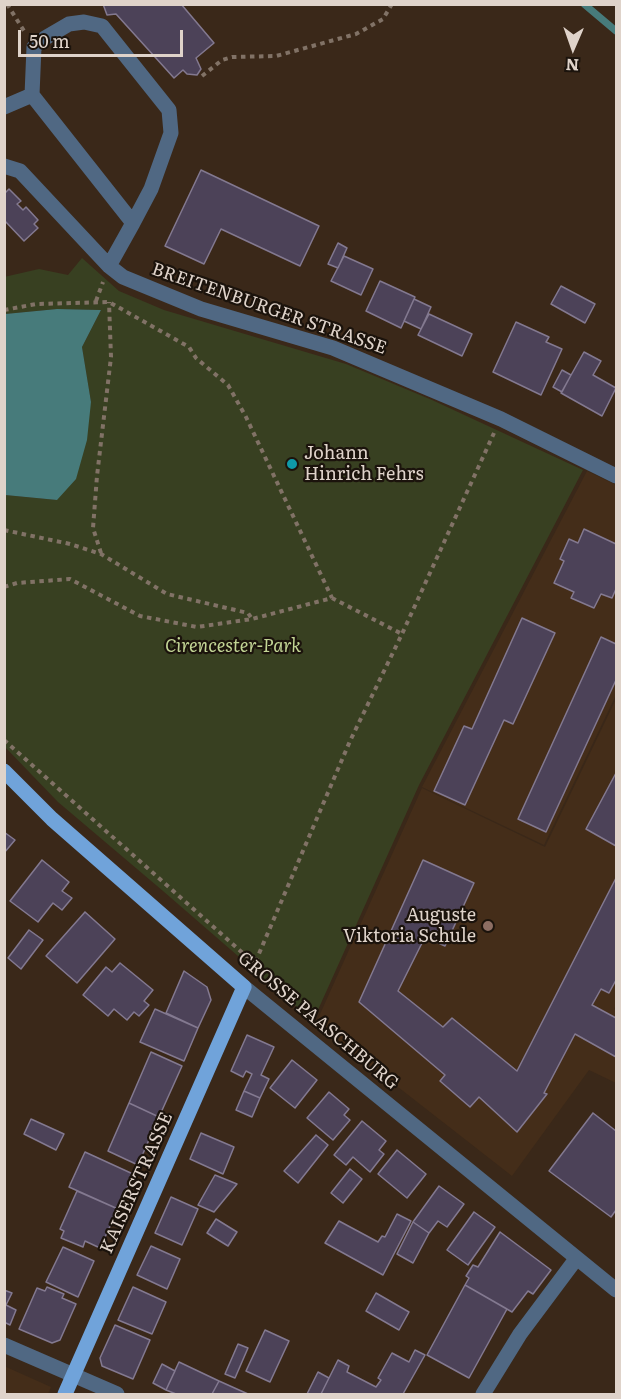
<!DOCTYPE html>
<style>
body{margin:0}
#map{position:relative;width:621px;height:1399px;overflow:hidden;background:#3a2819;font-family:Literata,serif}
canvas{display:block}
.frame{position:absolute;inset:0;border:6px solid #dfd3ca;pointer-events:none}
.north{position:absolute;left:543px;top:18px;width:60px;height:60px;-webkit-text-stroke:4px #1b130c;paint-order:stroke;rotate:182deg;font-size:16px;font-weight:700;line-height:24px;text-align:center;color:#dfd3ca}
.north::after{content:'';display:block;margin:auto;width:21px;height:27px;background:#dfd3ca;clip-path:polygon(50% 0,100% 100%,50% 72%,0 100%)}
.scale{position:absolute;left:18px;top:30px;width:165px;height:27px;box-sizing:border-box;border:3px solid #dfd3ca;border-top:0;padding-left:8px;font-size:18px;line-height:21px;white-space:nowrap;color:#dfd3ca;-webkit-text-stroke:4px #1b130c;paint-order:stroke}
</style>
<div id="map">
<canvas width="621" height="1399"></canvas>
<div class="frame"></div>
<div class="north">N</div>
<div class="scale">50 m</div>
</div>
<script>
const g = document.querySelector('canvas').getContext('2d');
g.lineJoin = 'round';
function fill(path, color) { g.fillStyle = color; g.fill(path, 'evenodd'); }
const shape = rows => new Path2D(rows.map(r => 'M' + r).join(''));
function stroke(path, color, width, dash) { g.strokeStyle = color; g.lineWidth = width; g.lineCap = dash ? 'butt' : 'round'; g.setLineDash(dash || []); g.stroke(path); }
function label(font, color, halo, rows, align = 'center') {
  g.font = font + ' Literata,serif'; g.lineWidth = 4.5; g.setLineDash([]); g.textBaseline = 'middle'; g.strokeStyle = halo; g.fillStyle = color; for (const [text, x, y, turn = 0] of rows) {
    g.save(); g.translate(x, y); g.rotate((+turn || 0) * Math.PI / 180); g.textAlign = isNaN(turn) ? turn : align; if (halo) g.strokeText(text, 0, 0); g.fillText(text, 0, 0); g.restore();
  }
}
fill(shape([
 [587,471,616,485,616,695,544,845,422,787],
 [616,699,616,1005,614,1009,616,1010,616,1083,589,1070,512,1176,316,1023,422,788,545,847],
 [4,1366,51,1387,48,1394,5,1394]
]), '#442d19');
fill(shape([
 [82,258,119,291,164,310,346,364,432,400,583,470,419,785,313,1021,163,891,58,802,5,747,5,495,57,500,91,402,82,347,101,310,57,309,5,314,4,277,39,269,68,275]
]), '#384021');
fill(shape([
 [57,309,101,310,82,347,91,402,87,440,76,479,57,500,5,495,5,314]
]), '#477b7b');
stroke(shape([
 [584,4,616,31]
]), '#477b7b', 7);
const building = shape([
 [103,4,181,4,214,43,196,58,201,69,197,75,187,74,183,70,174,78,116,14,107,15,103,4],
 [201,170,319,226,300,266,221,229,204,264,165,246,201,170],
 [9,189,21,201,17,204,23,210,26,207,38,220,34,224,38,228,24,241,4,220,4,194,9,189],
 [338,243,347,248,338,268,328,264,338,243],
 [344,256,373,269,361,295,331,281,344,256],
 [380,281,415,297,401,328,366,311,380,281],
 [561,286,595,304,585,323,551,304,561,286],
 [414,299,431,307,421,329,404,321,414,299],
 [429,314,472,334,462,356,418,335,429,314],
 [516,322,549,337,546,342,562,349,541,395,493,372,516,322],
 [584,352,601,361,593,375,616,388,602,416,561,393,584,352],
 [562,370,571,375,562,392,553,387,562,370],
 [584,529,616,544,616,589,612,598,601,594,594,608,571,598,574,592,554,583,564,561,560,559,569,539,578,543,584,529],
 [522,618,555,633,513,724,504,720,465,805,434,791,464,726,472,729,522,618],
 [601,637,616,644,616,680,546,832,518,819,601,637],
 [616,773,616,846,586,829,616,773],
 [4,832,15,840,4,853,4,832],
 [42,860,69,882,62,891,72,898,62,910,53,903,38,922,10,901,42,860],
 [423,860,474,883,445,946,425,937,398,991,443,1027,452,1018,517,1071,616,878,616,980,609,993,601,989,592,1005,616,1018,616,1057,575,1034,544,1093,547,1094,517,1132,479,1097,470,1107,440,1081,445,1075,359,1002,423,860],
 [85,912,115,939,77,983,46,956,85,912],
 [29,930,43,940,21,969,8,958,29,930],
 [120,963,153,990,144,1001,149,1005,139,1016,134,1012,127,1020,114,1009,108,1016,83,995,106,967,112,972,120,963],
 [184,971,207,987,211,1000,198,1028,166,1013,184,971],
 [155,1009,198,1028,184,1061,140,1042,155,1009],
 [247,1035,274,1047,261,1075,269,1079,260,1098,244,1091,252,1074,246,1071,243,1077,231,1071,247,1035],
 [151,1052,182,1066,159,1117,129,1103,151,1052],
 [292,1060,317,1080,295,1108,270,1088,292,1060],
 [244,1091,260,1098,252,1117,236,1110,244,1091],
 [329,1092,349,1109,344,1115,350,1120,333,1140,307,1118,329,1092],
 [129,1103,159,1117,138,1165,108,1151,129,1103],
 [593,1113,616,1131,616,1210,611,1217,549,1171,593,1113],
 [31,1119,64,1134,56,1150,24,1134,31,1119],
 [362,1121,386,1141,379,1150,384,1154,370,1172,353,1157,346,1165,334,1155,362,1121],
 [201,1133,234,1147,223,1174,190,1159,201,1133],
 [316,1135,328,1145,298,1183,284,1171,316,1135],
 [397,1150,426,1174,407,1198,378,1174,397,1150],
 [85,1152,133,1174,118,1209,69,1187,85,1152],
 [350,1169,362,1179,343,1203,331,1193,350,1169],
 [215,1175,237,1184,214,1212,198,1205,215,1175],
 [439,1186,464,1204,447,1227,438,1221,429,1233,413,1222,439,1186],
 [77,1191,118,1209,100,1248,85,1241,83,1247,61,1238,64,1231,60,1229,77,1191],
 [171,1197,198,1209,182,1245,155,1233,171,1197],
 [474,1212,495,1227,468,1265,447,1250,474,1212],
 [397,1214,411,1221,383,1275,325,1243,339,1221,378,1242,382,1236,385,1237,397,1214],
 [216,1219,237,1232,228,1246,207,1233,216,1219],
 [413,1222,429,1233,413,1263,397,1254,413,1222],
 [500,1232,551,1270,533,1294,528,1291,512,1312,465,1285,469,1278,466,1276,473,1265,478,1267,500,1232],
 [151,1246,180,1259,167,1289,137,1275,151,1246],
 [63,1247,94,1261,78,1297,46,1282,63,1247],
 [465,1285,507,1309,469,1378,427,1355,465,1285],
 [47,1287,64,1294,62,1298,76,1304,60,1340,52,1343,19,1329,37,1288,45,1291,47,1287],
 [133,1287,166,1302,152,1334,118,1320,133,1287],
 [4,1290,12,1293,6,1305,16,1310,10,1325,4,1322,4,1290],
 [376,1293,409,1312,399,1330,366,1311,376,1293],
 [115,1325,150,1340,133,1379,102,1366,100,1358,115,1325],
 [265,1330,289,1341,270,1382,246,1371,265,1330],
 [238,1344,248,1348,235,1378,225,1374,238,1344],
 [415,1350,425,1355,403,1394,321,1394,338,1360,349,1366,347,1372,376,1387,381,1380,378,1378,392,1353,409,1362,415,1350],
 [179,1362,219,1381,212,1394,176,1394,166,1390,179,1362],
 [162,1364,175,1371,166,1390,153,1383,162,1364],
 [318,1372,329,1378,321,1394,307,1394,318,1372],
 [219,1381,248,1394,212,1394,219,1381]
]);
fill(building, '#4c4258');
stroke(building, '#837990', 1.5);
stroke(shape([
 [7,4,24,31],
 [202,76,222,60,232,57,276,56,356,34,383,19,392,4],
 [96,301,103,282],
 [4,310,36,304,109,302,189,347,196,358,228,385,246,417,332,598],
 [4,530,70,544,101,554,167,594,248,613,252,619],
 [101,553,93,528,97,476,111,357,109,302],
 [4,587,17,583,70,579,140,616,197,627,252,619,332,598,402,634],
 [4,740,255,964],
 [252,970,350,741,402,634,494,433]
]), '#817266', 4, [4.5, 4.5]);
stroke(shape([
 [4,107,32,95],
 [4,166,20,171,109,266,123,277,201,309,333,348,501,419,616,476],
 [109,266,133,223,151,189,171,133,169,110,102,26,84,22,69,24,45,38,34,47,32,95,133,223],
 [244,987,616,1290],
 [4,1345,117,1394],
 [483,1394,520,1334,576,1259]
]), '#506883', 15);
stroke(shape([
 [4,771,52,819,244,987,65,1394]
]), '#70a3da', 15);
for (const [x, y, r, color] of [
 [292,464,6,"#0f9aa8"],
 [488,926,6,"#8d6e63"]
]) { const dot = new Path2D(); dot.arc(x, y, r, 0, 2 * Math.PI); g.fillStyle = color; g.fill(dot); stroke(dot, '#1b130c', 2); }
label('18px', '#dfd3ca', '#1b130c', [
 ["BREITENBURGER STRASSE",269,309,19],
 ["GROSSE PAASCHBURG",318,1021,40],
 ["KAISERSTRASSE",137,1183,-66]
]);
label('18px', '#dfd3ca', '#1b130c', [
 ["Johann",304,454],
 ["Hinrich Fehrs",304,475],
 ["Auguste",476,916,"right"],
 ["Viktoria Schule",476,937,"right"]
], 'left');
label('italic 18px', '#c3d595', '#1b130c', [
 ["Cirencester-Park",233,647]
]);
</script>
